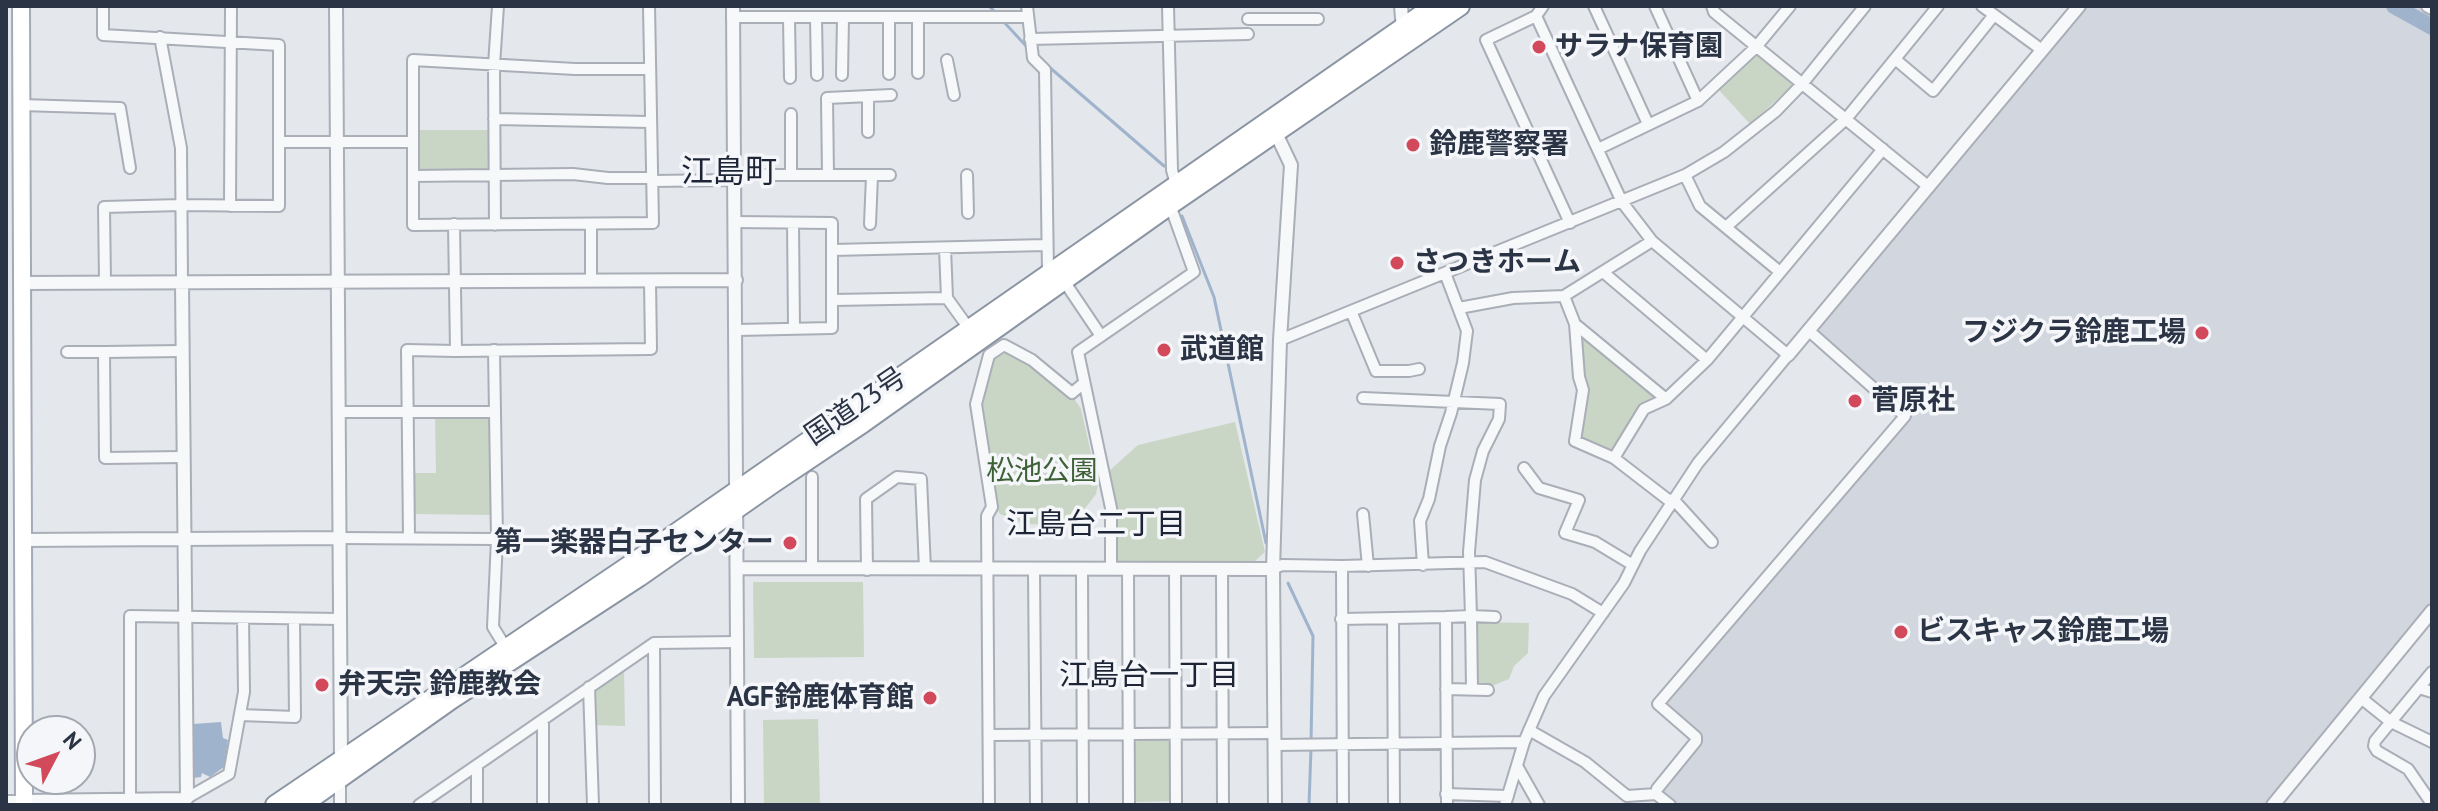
<!DOCTYPE html>
<meta charset="utf-8">
<style>
body{margin:0}
#map{position:relative;width:2438px;height:811px;overflow:hidden;background:#e4e7ec;font-family:"PT Sans",sans-serif}
canvas{display:block}
.frame{position:absolute;inset:0;border:8px solid #2b3445;pointer-events:none}
.north{position:absolute;left:16px;top:715px;width:80px;height:80px;box-sizing:border-box;background:#f4f6f9;border:2px solid #a4a8b1;border-radius:50%;rotate:49deg;font-size:22px;font-weight:700;line-height:32px;text-align:center;color:#2b3445}
.north::after{content:'';display:block;margin:auto;width:28px;height:36px;background:#d1495b;clip-path:polygon(50% 0,100% 100%,50% 72%,0 100%)}
</style>
<div id="map">
<canvas width="2438" height="811"></canvas>
<div class="frame"></div>
<div class="north">N</div>
</div>
<script>
const g = document.querySelector('canvas').getContext('2d');
g.lineJoin = 'round';
function fill(path, color) { g.fillStyle = color; g.fill(path, 'evenodd'); }
const shape = rows => new Path2D(rows.map(r => 'M' + r).join(''));
function stroke(path, color, width, dash) { g.strokeStyle = color; g.lineWidth = width; g.lineCap = dash ? 'butt' : 'round'; g.setLineDash(dash || []); g.stroke(path); }
function label(font, color, halo, rows, align = 'center') {
  g.font = font + ' "PT Sans","Noto Sans JP",sans-serif'; g.lineWidth = 7; g.setLineDash([]); g.textBaseline = 'middle'; g.strokeStyle = halo; g.fillStyle = color; for (const [text, x, y, turn = 0] of rows) {
    g.save(); g.translate(x, y); g.rotate((+turn || 0) * Math.PI / 180); g.textAlign = isNaN(turn) ? turn : align; if (halo) g.strokeText(text, 0, 0); g.fillText(text, 0, 0); g.restore();
  }
}
fill(shape([
 [2084,6,2416,6,2432,15,2432,607,2270,805,1675,805,1663,795,1662,790,1700,739,1665,705,1666,699,1908,415,1819,335,1818,328]
]), '#d2d6de');
fill(shape([
 [1755,54,1759,54,1792,81,1793,85,1750,124,1718,89],
 [418,130,491,130,490,168,487,171,421,172,417,168],
 [1586,337,1656,395,1656,400,1615,450,1610,452,1581,437,1587,391,1582,375,1580,342],
 [1011,351,1073,397,1081,409,1098,484,1096,494,1083,511,1060,525,1025,524,1000,514,994,505,979,406,993,357],
 [435,417,491,419,492,515,414,514,413,473,436,473],
 [1235,422,1265,552,1255,561,1116,562,1116,507,1109,471,1138,445],
 [753,582,863,582,864,657,754,658],
 [1476,622,1529,623,1528,653,1514,666,1509,679,1492,686,1476,686],
 [624,669,625,726,594,725,593,690],
 [818,719,820,805,764,805,763,720],
 [1167,739,1172,745,1173,799,1170,801,1137,802,1132,799,1133,745,1138,740]
]), '#c9d6c5');
fill(shape([
 [221,722,223,738,228,740,224,767,210,777,202,773,201,777,193,778,193,724]
]), '#9fb4cc');
stroke(shape([
 [989,6,998,15],
 [1003,21,1027,47],
 [1048,66,1164,166],
 [1182,216,1214,297,1266,543],
 [1288,583,1313,636,1311,742],
 [1309,805,1311,749]
]), '#9fb4cc', 3);
stroke(shape([
 [2394,6,2432,27]
]), '#9fb4cc', 16);
const minor = shape([
 [103,6,103,35,279,45,279,206,181,205,104,207,105,282],
 [649,6,653,223,413,225,413,60,575,69,650,69],
 [1027,6,1033,58,1045,70,1048,273],
 [1168,6,1172,170,1176,185],
 [1543,6,1536,16,1486,40,1570,223],
 [1594,6,1648,124],
 [1655,6,1698,101],
 [1712,6,1714,12,1929,187],
 [1982,6,2042,50],
 [732,17,1028,17],
 [789,18,790,78],
 [816,18,817,75],
 [918,18,918,73],
 [1248,19,1318,19],
 [160,37,181,148,182,282],
 [1030,39,1248,34],
 [1895,59,1933,91,1994,15],
 [947,60,954,95],
 [889,74,889,18],
 [842,75,843,18],
 [21,105,120,108,130,168],
 [791,114,791,174],
 [494,119,650,122],
 [868,132,868,96],
 [280,142,413,142],
 [1598,149,1698,101,1756,47,1790,6],
 [735,175,890,175],
 [828,175,827,98,891,95],
 [967,175,968,213],
 [1685,175,1700,206,1780,272],
 [413,176,573,174,608,178,650,178],
 [652,181,735,180],
 [230,206,231,6],
 [735,222,832,223,832,328,737,330],
 [793,223,794,328],
 [454,224,456,351,651,349,650,281],
 [591,224,591,280],
 [870,224,872,176],
 [495,225,494,65,498,6],
 [1726,227,1846,119,1938,6],
 [945,248,947,298,970,330],
 [832,250,1046,245],
 [1603,272,1707,360],
 [1064,281,1101,336],
 [1564,296,1575,324,1579,377,1583,390,1575,441,1614,458,1671,502],
 [833,300,947,298],
 [1459,308,1513,298,1564,296,1652,241],
 [1351,311,1376,371,1409,371,1419,369],
 [1575,324,1666,399],
 [1280,340,1685,175,1724,152,1776,111,1802,84,1865,6],
 [494,350,497,539,493,627,506,648],
 [183,351,104,352,105,458,183,457],
 [67,352,104,352],
 [1363,398,1500,404,1499,419,1483,451,1475,480,1469,552,1471,616,1446,617,1447,805],
 [339,412,494,412],
 [1614,458,1644,409,1666,399,1707,360,1883,149],
 [1524,468,1539,488,1579,500,1565,533,1595,542,1633,565],
 [1673,499,1712,542],
 [1363,514,1368,566],
 [340,538,497,539],
 [409,538,407,350,456,351],
 [1423,565,1420,521,1429,499,1440,446,1451,413,1463,363,1467,331,1445,273],
 [1342,566,1343,805],
 [812,569,812,477],
 [1111,569,1111,508,1078,352,1194,272,1170,205],
 [1175,569,1176,805],
 [1222,569,1223,805],
 [1273,569,1282,565,1342,566,1485,562,1572,594,1603,613],
 [867,570,866,499,897,477,921,479,925,569],
 [1034,570,1036,805],
 [1082,570,1083,805],
 [1128,570,1129,805],
 [1393,618,1394,805],
 [1341,619,1446,617],
 [654,643,655,805],
 [2432,672,2375,741,2374,746,2377,751,2408,769,2432,804],
 [589,687,593,805],
 [2419,688,2432,692],
 [1446,689,1488,690],
 [1472,690,1471,616,1495,617],
 [2361,698,2391,722,2432,742],
 [240,715,295,717,294,619],
 [543,720,543,805],
 [1529,730,1585,762,1627,796,1656,794,1670,805],
 [989,735,1275,733],
 [1275,745,1524,742],
 [477,765,477,805],
 [1517,766,1539,805],
 [340,779,340,805],
 [1446,794,1508,796],
 [1656,794,1657,789,1696,741,1696,737,1658,704,1905,416,1808,330],
 [24,800,187,798,229,774,244,692,243,618],
 [130,800,130,616,340,619],
 [419,805,654,643,738,642],
 [989,805,987,516,992,507,976,404,989,355,1004,345,1032,360,1072,393,1084,383],
 [1505,805,1524,742,1544,696,1624,583,1640,551,1698,463,1788,355,1652,241,1622,202,1536,16]
]);
const tertiary = shape([
 [336,6,341,763],
 [733,6,738,805],
 [1401,6,1403,30],
 [2428,6,2432,8],
 [1273,127,1291,165,1280,340,1273,569,1275,805],
 [182,282,187,798],
 [21,283,736,280],
 [1788,355,2079,6],
 [22,540,340,538],
 [737,568,1273,569],
 [6,802,24,802],
 [2273,805,2432,611]
]);
const primary = shape([
 [21,6,24,805]
]);
const trunk = shape([
 [275,805,646,554,1434,6],
 [302,805,452,699,639,577,772,484,863,423,1170,205,1460,6]
]);
stroke(minor, '#a9aeb7', 14);
stroke(tertiary, '#a9aeb7', 16);
stroke(primary, '#a3abb8', 20);
stroke(trunk, '#8b94a3', 22);
stroke(minor, '#f7f8fa', 10);
stroke(tertiary, '#f7f8fa', 12);
stroke(primary, '#fff', 16);
stroke(trunk, '#fff', 18);
for (const [x, y, r, color] of [
 [1539,47,8,"#d1495b"],
 [1413,145,8,"#d1495b"],
 [1397,263,8,"#d1495b"],
 [2202,333,8,"#d1495b"],
 [1164,350,8,"#d1495b"],
 [1855,401,8,"#d1495b"],
 [790,543,8,"#d1495b"],
 [1901,632,8,"#d1495b"],
 [322,685,8,"#d1495b"],
 [930,698,8,"#d1495b"]
]) { const dot = new Path2D(); dot.arc(x, y, r, 0, 2 * Math.PI); g.fillStyle = color; g.fill(dot); stroke(dot, '#f4f6f9', 3); }
label('bold 28px', '#2b3445', '#f4f6f9', [
 ["サラナ保育園",1555,47],
 ["鈴鹿警察署",1429,145],
 ["さつきホーム",1413,263],
 ["フジクラ鈴鹿工場",2186,333,"right"],
 ["武道館",1180,350],
 ["菅原社",1871,401],
 ["第一楽器白子センター",774,543,"right"],
 ["ビスキャス鈴鹿工場",1917,632],
 ["弁天宗 鈴鹿教会",338,685],
 ["AGF鈴鹿体育館",914,698,"right"]
], 'left');
label('28px', '#2b3445', '#f4f6f9', [
 ["国道23号",856,407,-34]
]);
label('28px', '#3f6138', '#f4f6f9', [
 ["松池公園",1042,472]
]);
label('30px', '#1d2536', '#f4f6f9', [
 ["江島台二丁目",1096,525],
 ["江島台一丁目",1149,676]
]);
label('32px', '#1d2536', '#f4f6f9', [
 ["江島町",729,173]
]);
</script>
